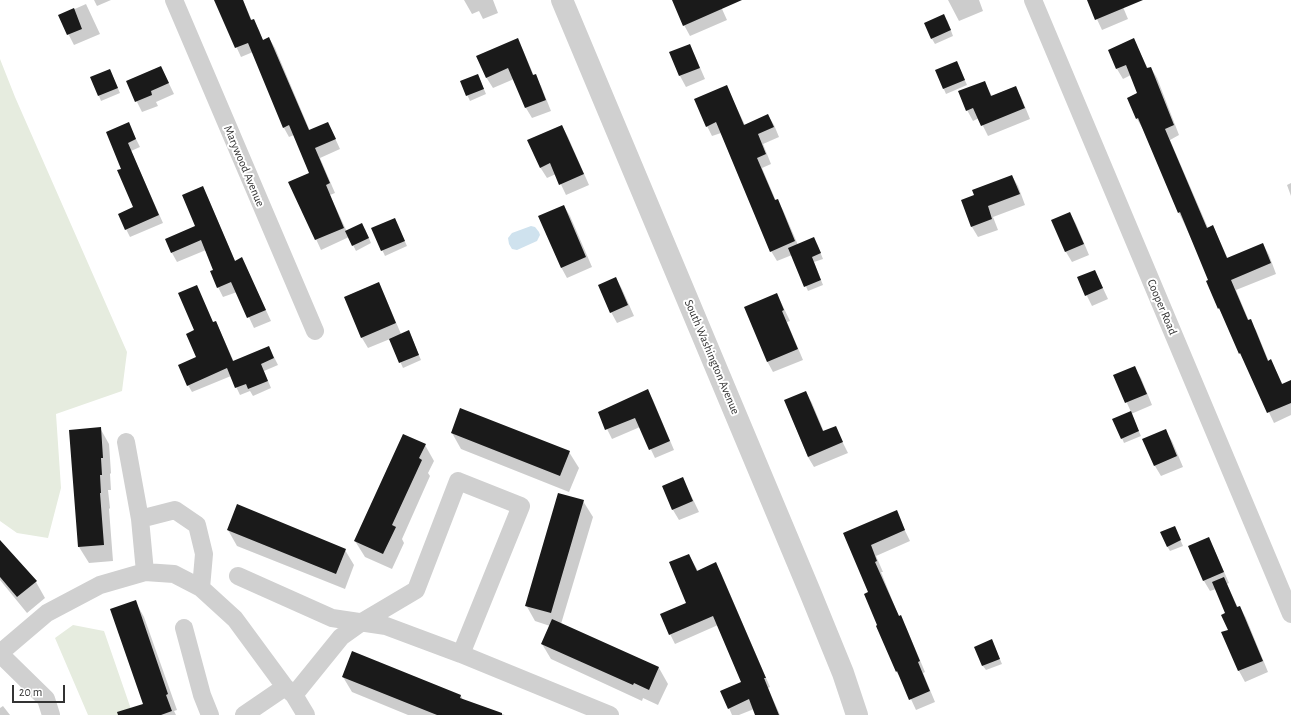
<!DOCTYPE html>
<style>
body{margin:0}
#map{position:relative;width:1291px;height:715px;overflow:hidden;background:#fff;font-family:"Alegreya Sans",sans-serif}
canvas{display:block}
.scale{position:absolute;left:12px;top:685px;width:53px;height:18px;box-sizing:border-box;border:2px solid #333;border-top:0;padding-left:5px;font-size:12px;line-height:14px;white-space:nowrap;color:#333;-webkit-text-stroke:3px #fff;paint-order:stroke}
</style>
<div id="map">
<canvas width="1291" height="715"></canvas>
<div class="scale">20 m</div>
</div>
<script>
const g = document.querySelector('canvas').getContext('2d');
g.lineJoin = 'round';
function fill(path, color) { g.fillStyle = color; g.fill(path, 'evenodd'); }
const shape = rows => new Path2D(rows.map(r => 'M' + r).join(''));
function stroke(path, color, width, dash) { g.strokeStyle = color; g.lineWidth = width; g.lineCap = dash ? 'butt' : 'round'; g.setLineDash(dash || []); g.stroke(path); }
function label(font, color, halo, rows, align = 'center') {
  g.font = font + ' "Alegreya Sans",sans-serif'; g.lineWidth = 4; g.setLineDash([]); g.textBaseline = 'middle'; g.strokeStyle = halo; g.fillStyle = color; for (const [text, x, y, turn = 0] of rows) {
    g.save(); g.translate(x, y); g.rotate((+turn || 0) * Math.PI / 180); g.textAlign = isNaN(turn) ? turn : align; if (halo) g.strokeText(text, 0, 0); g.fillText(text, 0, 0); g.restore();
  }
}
fill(shape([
 [0,59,15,97,127,352,122,391,56,414,61,488,48,538,17,533,0,521],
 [73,625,104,631,133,715,88,715,55,638]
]), '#e6ecdf');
fill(shape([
 [531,226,535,227,539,232,540,235,537,241,517,250,512,249,509,244,508,238,512,233]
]), '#cfe2ee');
fill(shape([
 [94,0,111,0,97,6],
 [215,0,243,0,252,21,253,20,259,30,263,41,269,38,275,48,310,131,328,123,340,149,320,158,335,193,330,195,347,232,365,229,371,243,356,251,349,237,321,250,290,182,310,173,294,135,289,137,284,128,253,52,241,57],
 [464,0,493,0,498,13,483,19,479,11,472,14],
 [681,0,718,0,727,20,690,36,684,25],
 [948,0,979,0,983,11,959,21],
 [1088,0,1120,0,1128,19,1102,30],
 [86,4,100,34,74,45,59,16],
 [947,20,953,36,935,44,932,39],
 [517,39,523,50,534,76,541,86,551,111,532,118,526,108,514,79,493,88,486,77],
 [1134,40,1148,69,1151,68,1157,78,1179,135,1170,140,1208,228,1213,226,1228,259,1263,244,1269,255,1276,274,1236,290,1249,321,1256,330,1269,362,1271,361,1283,385,1291,381,1291,415,1274,423,1219,308,1207,281,1210,280,1184,223,1179,213,1143,129,1137,119,1139,94,1131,75,1123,79,1117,69],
 [689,45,695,56,705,79,686,87,680,76,670,53],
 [161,67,174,94,156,102,158,106,142,112,127,82],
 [959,67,967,85,946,94,936,71],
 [110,70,120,93,101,101,99,96],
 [478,75,486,94,470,101,461,82],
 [984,82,992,96,1015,87,1021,97,1030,119,988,136,979,118,973,121,967,110],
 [726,86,745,125,768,115,774,125,779,137,763,144,771,164,762,168,776,201,777,200,783,210,798,245,817,244,823,259,814,262,823,285,808,291,792,255,777,261,771,251,721,133,712,136,707,126],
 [128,123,140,147,131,151,163,223,130,237,126,229,134,208,123,169],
 [562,126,568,137,589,185,566,195,556,174,547,178,540,167],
 [1012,176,1018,186,1025,205,993,217,998,230,978,237,972,227,962,201,976,196],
 [1291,183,1291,196,1287,185],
 [203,188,208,198,235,261,242,259,271,321,254,328,237,292,223,297,218,287,214,270,206,250,177,262,172,253,196,227],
 [564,206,570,216,592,267,567,278,561,267],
 [1070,213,1076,224,1089,255,1072,262,1066,252,1053,221],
 [397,224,407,246,385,256,372,228],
 [1095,271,1108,299,1092,306,1078,278],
 [616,278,622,289,634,316,617,323,611,312],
 [378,283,384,294,401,334,411,336,421,360,403,368,390,339,368,348,362,338,345,297],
 [777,294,790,321,787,322,803,360,773,372,767,361],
 [216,322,234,362,269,347,278,365,264,371,271,388,253,396,250,391,240,395,231,376,192,392,188,385,198,357,213,323],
 [1134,367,1141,378,1152,405,1131,414,1141,436,1124,443,1114,419,1131,412,1115,376],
 [648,391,653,400,674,450,655,458,640,427,612,439,599,413],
 [806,392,812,403,824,432,835,427,848,453,814,467,808,457,785,401],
 [100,428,109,444,111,473,110,474,111,490,108,490,110,508,109,509,113,561,89,563,79,547],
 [1165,430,1172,441,1183,467,1161,476,1155,466,1144,439],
 [452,433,569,452,579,468,569,492,461,449],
 [425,445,434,461,428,473,430,476,402,539,404,543,392,569,365,557,355,541],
 [682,478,688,489,699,512,679,520,673,510,663,486],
 [583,501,593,517,561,624,659,668,668,684,658,705,643,698,642,701,551,659,542,644,550,626,535,621,526,605],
 [896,512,910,541,876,556,883,572,881,572,899,617,906,627,925,672,923,673,935,702,916,710,903,682,896,671,878,626,870,592,845,534],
 [228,530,345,550,354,565,345,589,237,546],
 [1177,532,1183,546,1170,551,1167,546],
 [1208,538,1214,549,1229,583,1227,584,1238,608,1240,607,1246,618,1268,672,1245,682,1239,671,1223,633,1229,630,1226,614,1216,589,1210,591,1204,581,1189,547],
 [0,541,36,582,45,598,27,613,0,580],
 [689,555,698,571,716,564,721,573,770,687,768,688,780,715,756,715,754,709,739,715,732,715,729,708,742,682,718,625,675,644,670,634,687,604],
 [135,601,144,617,177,710,174,711,176,715,145,715],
 [992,641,1002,664,986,670,983,666],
 [343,677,461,696,463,700,505,715,408,715,352,692],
 [3,706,10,715,0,715,0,708]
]), '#0003');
fill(shape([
 [214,0,243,0,251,20,254,19,263,40,269,37,309,130,328,122,336,139,315,148,330,183,326,185,344,228,315,240,288,182,309,173,289,125,283,128,248,43,235,48],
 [672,0,742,0,683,26],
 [1087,0,1143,0,1095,20],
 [74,8,82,29,67,35,58,15],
 [944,14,951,30,931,39,924,23],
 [518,38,533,75,536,74,546,100,525,108,508,68,486,78,476,56],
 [1134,38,1147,68,1151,67,1174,125,1165,129,1207,228,1213,225,1227,258,1263,243,1271,263,1231,280,1248,320,1251,319,1268,361,1271,359,1282,384,1291,380,1291,403,1267,413,1240,353,1239,354,1219,308,1218,309,1206,281,1208,280,1180,212,1178,213,1138,118,1136,119,1127,98,1137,93,1126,65,1116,69,1108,50],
 [690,44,700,68,679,76,669,52],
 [957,61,965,80,943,89,935,70],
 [161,66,169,83,151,91,152,95,135,102,126,81],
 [110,69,118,88,98,96,90,77],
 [478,74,484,89,466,96,460,81],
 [985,81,991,96,1016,86,1025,108,981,126,973,108,966,111,958,91],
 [727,85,744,125,768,114,774,127,758,134,766,154,757,158,775,200,778,199,795,241,770,252,716,122,706,127,694,99],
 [129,122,136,139,128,143,159,215,125,230,118,214,133,207,117,170,121,169,106,132],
 [562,125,584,174,559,185,550,163,540,168,527,140],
 [1012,175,1020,194,988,206,992,219,971,227,961,200,974,195,972,190],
 [203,186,235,261,242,257,266,310,247,318,231,282,217,288,210,271,213,270,201,240,171,253,165,239,195,226,182,195],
 [564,205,586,257,561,268,538,216],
 [1070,212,1084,244,1065,252,1051,220],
 [395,218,405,241,381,251,371,228],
 [362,223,369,238,352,246,345,231],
 [814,237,821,253,812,257,821,280,804,287,788,248],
 [1095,270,1103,288,1085,296,1077,277],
 [616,277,628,305,610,313,598,285],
 [379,282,396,323,361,338,344,297],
 [197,285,213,322,216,321,233,361,269,346,274,358,261,364,268,381,248,389,246,384,235,388,227,368,187,386,178,365,196,357,186,334,194,330,178,293],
 [777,293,784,310,782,311,798,349,767,362,744,307],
 [409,330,419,355,399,363,389,339],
 [1135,366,1147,394,1125,403,1113,375],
 [648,389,670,441,649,450,635,418,605,430,598,412],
 [806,391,823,431,836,426,843,442,808,457,784,400],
 [460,408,570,451,560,476,451,433],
 [1131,411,1139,431,1121,439,1112,419],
 [101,427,103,458,101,458,102,475,100,475,101,493,100,493,104,545,78,547,69,430],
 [1166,429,1177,456,1154,466,1142,439],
 [403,434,426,444,419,458,422,460,392,525,396,527,383,554,354,541],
 [683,477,693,501,672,510,662,486],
 [558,493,584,500,551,613,525,606],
 [237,504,346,549,336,574,227,530],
 [897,510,905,530,871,545,877,561,875,562,899,616,901,615,920,661,918,662,930,691,909,700,897,671,896,672,876,626,877,625,864,594,868,592,843,533],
 [1175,526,1181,540,1167,547,1160,532],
 [1209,537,1224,572,1203,581,1188,546],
 [0,540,37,581,17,597,0,577],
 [689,554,697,571,716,562,766,678,764,678,779,715,755,715,749,699,728,709,720,691,741,682,713,616,669,635,660,614,686,603,669,562],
 [1224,577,1237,607,1240,606,1263,661,1238,671,1221,632,1228,630,1221,615,1225,613,1212,582],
 [136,600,168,694,166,695,172,711,161,715,118,715,117,712,143,704,110,609],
 [552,619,659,667,649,690,634,683,633,685,541,644],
 [992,639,1000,659,982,666,974,647],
 [352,651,461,695,460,698,502,713,502,715,437,715,342,677]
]), '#1a1a1a');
stroke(shape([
 [174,0,315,331],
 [1033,0,1291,614],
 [126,442,140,519,145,572],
 [140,519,175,510,197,525,204,554,201,588],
 [238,576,332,618,386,626,461,654,610,715],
 [184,628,202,695,210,715],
 [0,653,47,613,100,585,145,572,174,574,201,588,235,619,285,687,294,695,306,715],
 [0,654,46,699,51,715],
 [294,695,341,637,362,622,416,590,458,481,521,506,461,654],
 [244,715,285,687]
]), '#d0d0d0', 18);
stroke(shape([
 [562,0,810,592,843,673,857,715]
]), '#d0d0d0', 22);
label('12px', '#333', '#fff', [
 ["Marywood Avenue",244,166,67],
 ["Cooper Road",1162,307,67],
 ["South Washington Avenue",712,357,67]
]);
</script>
